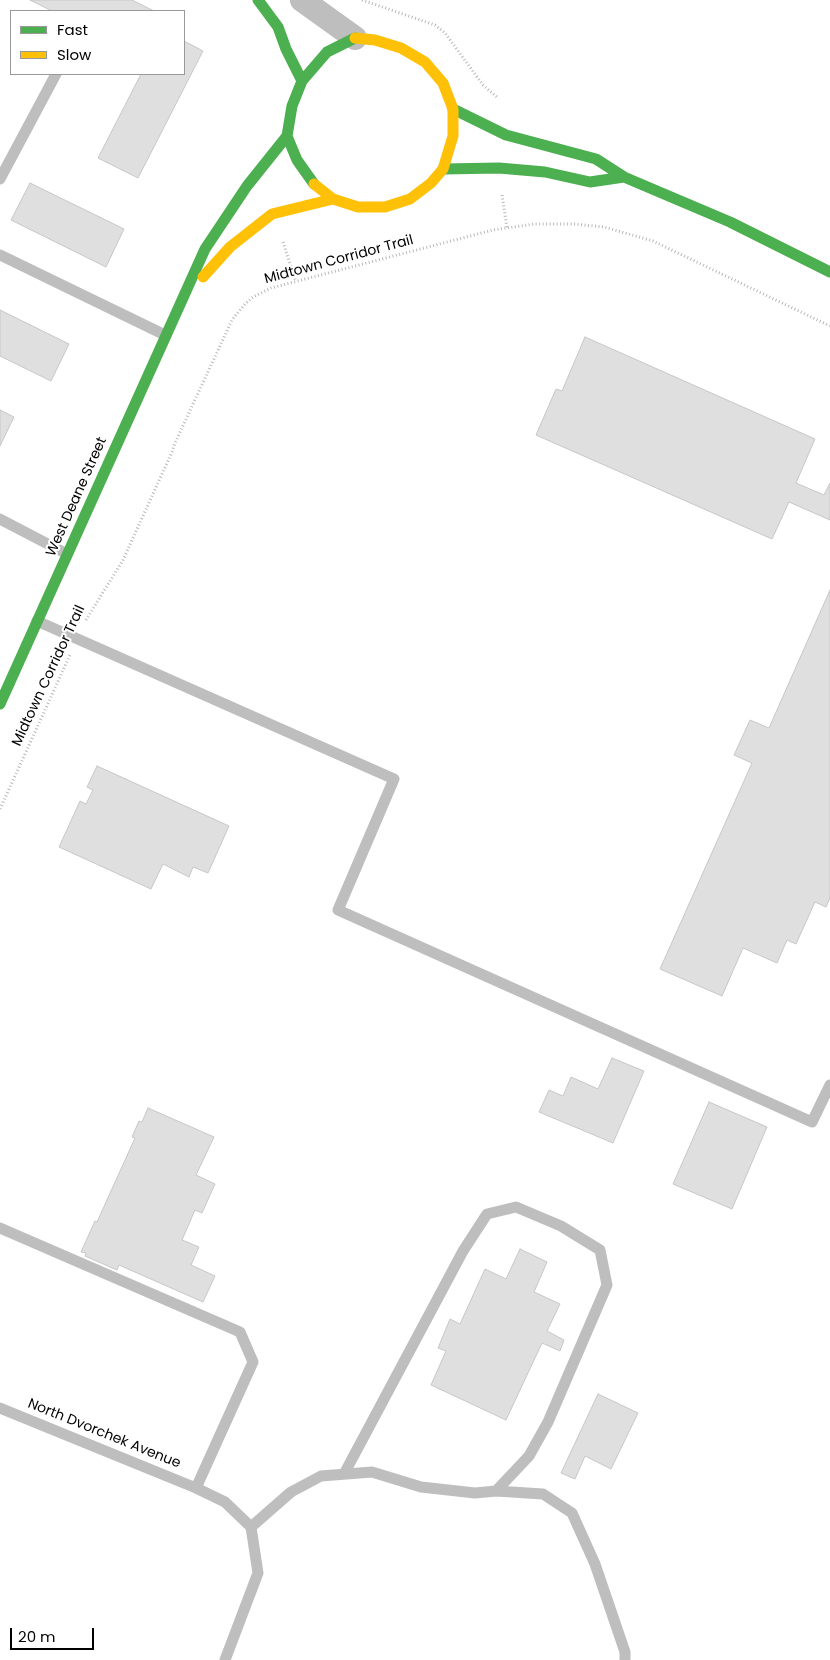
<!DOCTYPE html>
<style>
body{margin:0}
#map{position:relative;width:830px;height:1660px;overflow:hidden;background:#fff;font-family:Poppins,sans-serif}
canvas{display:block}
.legend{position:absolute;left:10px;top:10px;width:175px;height:65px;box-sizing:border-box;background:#fff;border:1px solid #999;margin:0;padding:6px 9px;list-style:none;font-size:15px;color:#000}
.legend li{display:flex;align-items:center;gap:10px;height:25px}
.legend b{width:25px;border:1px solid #999}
.scale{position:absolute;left:10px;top:1628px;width:84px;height:22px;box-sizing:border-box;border:2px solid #000;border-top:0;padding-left:6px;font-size:15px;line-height:18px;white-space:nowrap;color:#000;-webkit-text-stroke:4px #fff;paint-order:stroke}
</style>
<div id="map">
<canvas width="830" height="1660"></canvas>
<ul class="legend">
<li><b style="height:6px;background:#4caf50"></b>Fast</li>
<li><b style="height:6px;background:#ffc107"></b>Slow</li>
</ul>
<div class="scale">20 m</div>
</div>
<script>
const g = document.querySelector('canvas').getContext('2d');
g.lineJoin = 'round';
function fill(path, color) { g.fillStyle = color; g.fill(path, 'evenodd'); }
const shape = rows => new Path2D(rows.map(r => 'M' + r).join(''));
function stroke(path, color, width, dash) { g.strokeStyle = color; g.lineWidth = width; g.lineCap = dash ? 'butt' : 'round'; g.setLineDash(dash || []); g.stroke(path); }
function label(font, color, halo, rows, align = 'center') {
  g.font = font + ' Poppins,sans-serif'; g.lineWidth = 4; g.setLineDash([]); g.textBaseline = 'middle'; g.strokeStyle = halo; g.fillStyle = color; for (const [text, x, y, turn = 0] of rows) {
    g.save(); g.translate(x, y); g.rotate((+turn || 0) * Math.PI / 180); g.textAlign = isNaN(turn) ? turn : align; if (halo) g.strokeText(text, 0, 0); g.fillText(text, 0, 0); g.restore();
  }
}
const building = shape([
 [30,0,132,0,154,11,52,11,30,0],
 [184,41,203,51,138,178,98,158,141,74,184,74,184,41],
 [30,183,124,229,106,267,11,220,30,183],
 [0,310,69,344,51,381,0,356,0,310],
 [585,337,815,439,796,483,824,495,830,483,830,520,789,502,772,539,536,435,556,389,562,391,585,337],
 [0,410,14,417,0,446,0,410],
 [830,590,830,898,826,907,815,902,796,944,787,940,777,963,743,948,722,996,660,969,752,763,734,755,750,720,769,728,830,590],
 [97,766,229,826,208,873,193,867,189,877,163,864,151,889,59,847,80,801,86,804,93,790,87,787,97,766],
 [612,1058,644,1071,613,1143,539,1112,549,1090,563,1096,571,1077,598,1089,612,1058],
 [709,1102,767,1127,732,1209,673,1184,709,1102],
 [148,1108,214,1137,196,1175,215,1184,202,1213,195,1210,182,1240,199,1247,191,1265,215,1276,203,1302,119,1265,117,1270,85,1256,86,1253,81,1252,95,1221,97,1222,135,1138,132,1137,139,1121,142,1122,148,1108],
 [520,1249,547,1262,534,1292,560,1304,547,1331,564,1340,560,1351,542,1343,506,1420,431,1385,446,1351,438,1348,450,1319,460,1324,485,1269,506,1279,520,1249],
 [598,1394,638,1413,611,1469,585,1456,575,1479,561,1473,598,1394]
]);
fill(building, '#dfdfdf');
stroke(building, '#c7c7c7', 1);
stroke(shape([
 [362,0,435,25,445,33,483,85,498,98],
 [502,195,507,228],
 [283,242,296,282],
 [86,620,123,560,172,452,175,443,232,320,245,304,253,297,271,288,493,230,534,224,574,224,604,227,653,241,830,326],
 [0,809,70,655]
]), '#b9b9b9', 3, [1, 2.5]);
stroke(shape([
 [0,179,56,74],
 [0,255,165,335],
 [0,519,67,554],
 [37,621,394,779,338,910,812,1122,830,1085],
 [0,1228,240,1332,253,1362,196,1488],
 [0,1408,196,1488,225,1502,251,1527,258,1573,225,1660],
 [344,1474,463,1251,487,1214,516,1207,561,1226,600,1250,607,1285,548,1422,529,1456,496,1491],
 [251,1527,291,1492,321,1476,372,1472,421,1487,475,1493,496,1491,543,1494,572,1513,595,1564,625,1652,625,1660]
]), '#bebebe', 11);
stroke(shape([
 [302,0,355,38]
]), '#bebebe', 24);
stroke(shape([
 [258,0,278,27,286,49,302,81],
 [453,109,506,135,596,159,624,177,730,222,830,272],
 [443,169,499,168,545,172,590,182,624,177],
 [314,184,297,160,287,136,292,106,302,81,327,52,355,38],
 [0,704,205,249,247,186,287,136]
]), '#4caf50', 11);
stroke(shape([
 [314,184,333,199,358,207,385,207,410,199,431,183,443,169,453,136,453,109,443,83,425,62,401,48,375,40,355,38],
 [203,277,230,247,272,214,333,199]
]), '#ffc107', 11);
label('14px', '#000', '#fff', [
 ["Midtown Corridor Trail",339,260,-15],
 ["West Deane Street",77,497,-66],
 ["Midtown Corridor Trail",49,676,-65],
 ["North Dvorchek Avenue",104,1434,22]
]);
</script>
